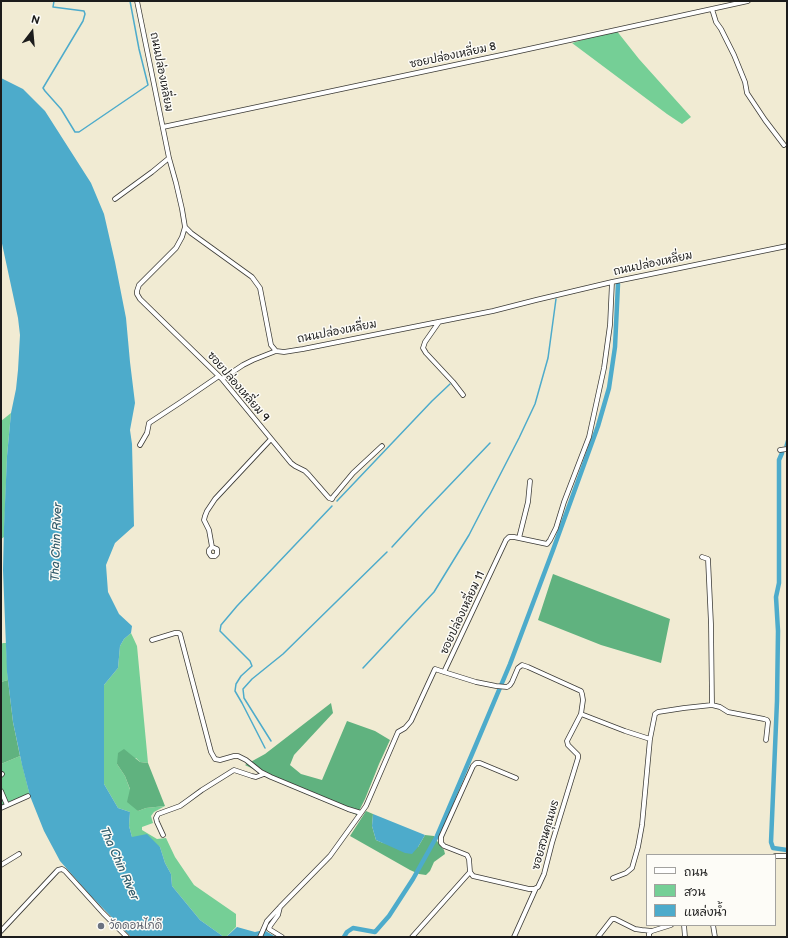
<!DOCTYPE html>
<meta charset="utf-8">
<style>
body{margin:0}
#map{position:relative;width:788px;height:938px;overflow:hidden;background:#f1ebd3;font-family:"Balsamiq Sans","Playpen Sans Thai",sans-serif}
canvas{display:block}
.frame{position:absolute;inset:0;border:2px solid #1c1c1c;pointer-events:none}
.legend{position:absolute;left:646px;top:854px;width:130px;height:72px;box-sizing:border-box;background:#fdfcf7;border:1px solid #a3a29f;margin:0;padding:5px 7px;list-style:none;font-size:12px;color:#1c1c1c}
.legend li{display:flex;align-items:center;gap:8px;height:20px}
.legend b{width:20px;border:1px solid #a3a29f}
.north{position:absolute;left:12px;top:12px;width:40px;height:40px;-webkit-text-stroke:3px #fdfcf7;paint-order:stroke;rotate:16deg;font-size:11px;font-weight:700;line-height:16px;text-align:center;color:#1c1c1c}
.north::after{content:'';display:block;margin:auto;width:14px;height:18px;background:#1c1c1c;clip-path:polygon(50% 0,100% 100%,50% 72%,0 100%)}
</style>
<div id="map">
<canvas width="788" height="938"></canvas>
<div class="frame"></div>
<ul class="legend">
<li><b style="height:5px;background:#fff"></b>ถนน</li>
<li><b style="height:11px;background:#75cf96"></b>สวน</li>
<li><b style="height:11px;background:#4dabcb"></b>แหล่งน้ำ</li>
</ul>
<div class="north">N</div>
</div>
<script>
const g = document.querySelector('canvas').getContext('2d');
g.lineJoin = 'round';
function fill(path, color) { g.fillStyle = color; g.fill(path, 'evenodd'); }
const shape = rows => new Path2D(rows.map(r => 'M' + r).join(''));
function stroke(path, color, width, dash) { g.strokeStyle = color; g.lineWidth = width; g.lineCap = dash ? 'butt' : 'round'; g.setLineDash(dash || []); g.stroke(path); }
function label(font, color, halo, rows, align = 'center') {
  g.font = font + ' "Balsamiq Sans","Playpen Sans Thai",sans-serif'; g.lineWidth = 3; g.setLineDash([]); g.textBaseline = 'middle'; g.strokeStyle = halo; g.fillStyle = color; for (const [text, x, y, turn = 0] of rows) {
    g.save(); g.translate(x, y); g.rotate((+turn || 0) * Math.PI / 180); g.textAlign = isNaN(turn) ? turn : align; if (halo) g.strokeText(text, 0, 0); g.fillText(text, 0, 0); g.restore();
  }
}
fill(shape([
 [616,30,639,59,691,117,682,124,667,114,572,43],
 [11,413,7,456,4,537,1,539,1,421],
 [131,633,137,646,148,763,140,762,136,758,117,764,125,776,138,811,146,808,165,806,154,812,151,816,153,823,142,827,142,830,157,839,166,838,175,857,194,885,236,914,236,927,226,937,224,937,200,920,172,886,171,874,165,863,160,847,132,837,129,826,130,812,118,808,104,784,104,685,118,668,120,646,124,639],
 [3,643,6,643,8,680,1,682,1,644],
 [20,756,30,796,14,804,10,801,1,806,1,764]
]), '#75cf96');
fill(shape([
 [553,574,670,619,661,663,601,645,538,620],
 [8,680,13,722,20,756,1,764,1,682],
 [331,703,333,713,294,755,290,765,301,774,322,780,347,721,375,731,390,740,379,764,365,799,357,815,299,791,245,765,265,754],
 [124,749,140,762,148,763,165,806,146,808,138,811,127,802,130,789,125,776,117,764,118,753],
 [366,811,373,814,372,826,376,840,383,843,418,847,425,835,434,836,439,844,444,850,445,854,434,862,430,871,426,875,419,874,410,870,350,836]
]), '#60b27f');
fill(shape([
 [1,78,23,89,45,111,91,183,104,214,115,262,126,318,130,362,135,403,130,430,132,444,134,526,115,543,106,565,108,592,119,614,132,626,131,633,124,639,120,646,118,668,104,685,104,784,118,808,130,812,129,826,132,837,147,834,160,847,165,863,171,874,172,886,200,920,224,937,131,937,90,895,60,861,44,831,30,796,22,765,13,722,7,672,3,570,4,527,7,456,11,413,16,389,18,370,20,335,18,318,1,239],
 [373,814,425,835,418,847,412,854,405,853,376,840,372,826],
 [237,927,255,932,264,930,276,937,226,937]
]), '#4dabcb');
stroke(shape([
 [54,1,53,7,84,11,85,14,83,21,43,88,45,91,61,109,75,132,79,132,148,85,139,49,130,1],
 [785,446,787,439],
 [337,501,432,401,450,384],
 [392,547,424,512,490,443],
 [363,668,434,592,469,535,519,438,535,404,548,358,556,299],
 [271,741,244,698,243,689,252,679,283,654,387,552],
 [265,748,242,703,235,691,236,684,241,676,252,666,250,661,220,631,221,625,237,606,332,506]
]), '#4dabcb', 1.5);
stroke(shape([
 [782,453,779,460,779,583,776,597,778,631,777,701,771,842,773,848,787,850],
 [344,937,347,932,353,928,375,932,389,916,413,879,437,836,475,747,510,664,553,550,598,426,609,388,615,347,618,284]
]), '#4dabcb', 4.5);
const minor = shape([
 [137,1,169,158,176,183,182,209,185,227,191,233,252,277,260,288,271,345,276,351,284,352,303,349,493,311,536,300,612,282,787,246],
 [712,9,716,22,721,29,734,55,745,82,747,93,765,120,784,145],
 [163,127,506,54,748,1],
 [115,199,152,172,169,158],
 [185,227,182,237,176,248,139,285,137,291,137,294,140,299,222,379,291,463,295,466,305,471,309,475,329,498,332,499,333,497,353,473,382,446],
 [439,322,425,342,423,348,426,353,453,382,463,395],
 [222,379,243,365,253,360,276,351],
 [140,445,147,433,149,423,181,402,219,376],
 [780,450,787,449],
 [519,538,528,502,530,481],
 [212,547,209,550,209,553,211,556,215,556,217,554,217,549,212,547,209,530,204,520,205,516,207,511,215,499,271,439],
 [702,557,708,559,711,624,712,705],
 [152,640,175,633,179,633,180,634,211,752,215,759,220,760,234,756,238,756,246,760,261,772,271,777,348,809,361,813],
 [444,672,476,682,496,686,507,687,510,685,512,682,518,668,522,665,528,667,581,691,582,694,583,700,581,714,567,741,568,745,578,755,578,758,552,843,544,874,538,887,534,889,529,889,473,876,470,872,469,859,467,855,444,846,441,843,441,837,473,766,476,763,480,763,516,778],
 [581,714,625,731,650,739],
 [1,775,2,774],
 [1,791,7,805],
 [1,808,28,796],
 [163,835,157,822,156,818,158,814,180,806,187,801,202,790,234,770,252,776,256,777,264,774],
 [775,856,787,856],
 [1,865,19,854],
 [613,878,626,873,632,868,638,847,642,825,650,739,655,714,658,712,684,708,712,705,720,707,728,712,764,719,767,720,768,722,766,740],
 [684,925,685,937],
 [713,925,715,937],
 [1,931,57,871,58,870,62,869,65,871,103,913,127,937],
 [260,937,267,921,279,908],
 [282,937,269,929,270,926,278,915,280,907,330,856,361,813,366,806,398,732,405,728,411,721,435,669,444,672,506,540,509,537,514,537,547,544,550,540,556,528,564,502,589,437,604,368,610,325,612,282],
 [412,937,470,872],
 [514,937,536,888],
 [598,937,612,919,615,919,635,929,642,930,652,931,671,925],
 [649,937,649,933,652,931]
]);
stroke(minor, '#3c3b37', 5.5);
stroke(minor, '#fff', 4);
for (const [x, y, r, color] of [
 [101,926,4,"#6b7280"]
]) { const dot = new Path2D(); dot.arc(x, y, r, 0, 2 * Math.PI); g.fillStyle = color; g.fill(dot); stroke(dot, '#fdfcf7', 1.5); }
label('11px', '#1c1c1c', '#fdfcf7', [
 ["ซอยปล่องเหลี่ยม 8",453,56,-12],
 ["ถนนปล่องเหลี่ยม",161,72,79],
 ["ถนนปล่องเหลี่ยม",653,264,-12],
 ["ถนนปล่องเหลี่ยม",337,332,-11],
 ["ซอยปล่องเหลี่ยม 9",238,387,49],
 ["ซอยปล่องเหลี่ยม 11",463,613,-65],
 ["ซอยสวนคุณพร",546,835,-74]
]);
label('11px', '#5b616d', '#fdfcf7', [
 ["วัดดอนไก่ดี",109,926]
], 'left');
label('italic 12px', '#325c6b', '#fdfcf7', [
 ["Tha Chin River",57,542,-88],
 ["Tha Chin River",119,864,66]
]);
</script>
